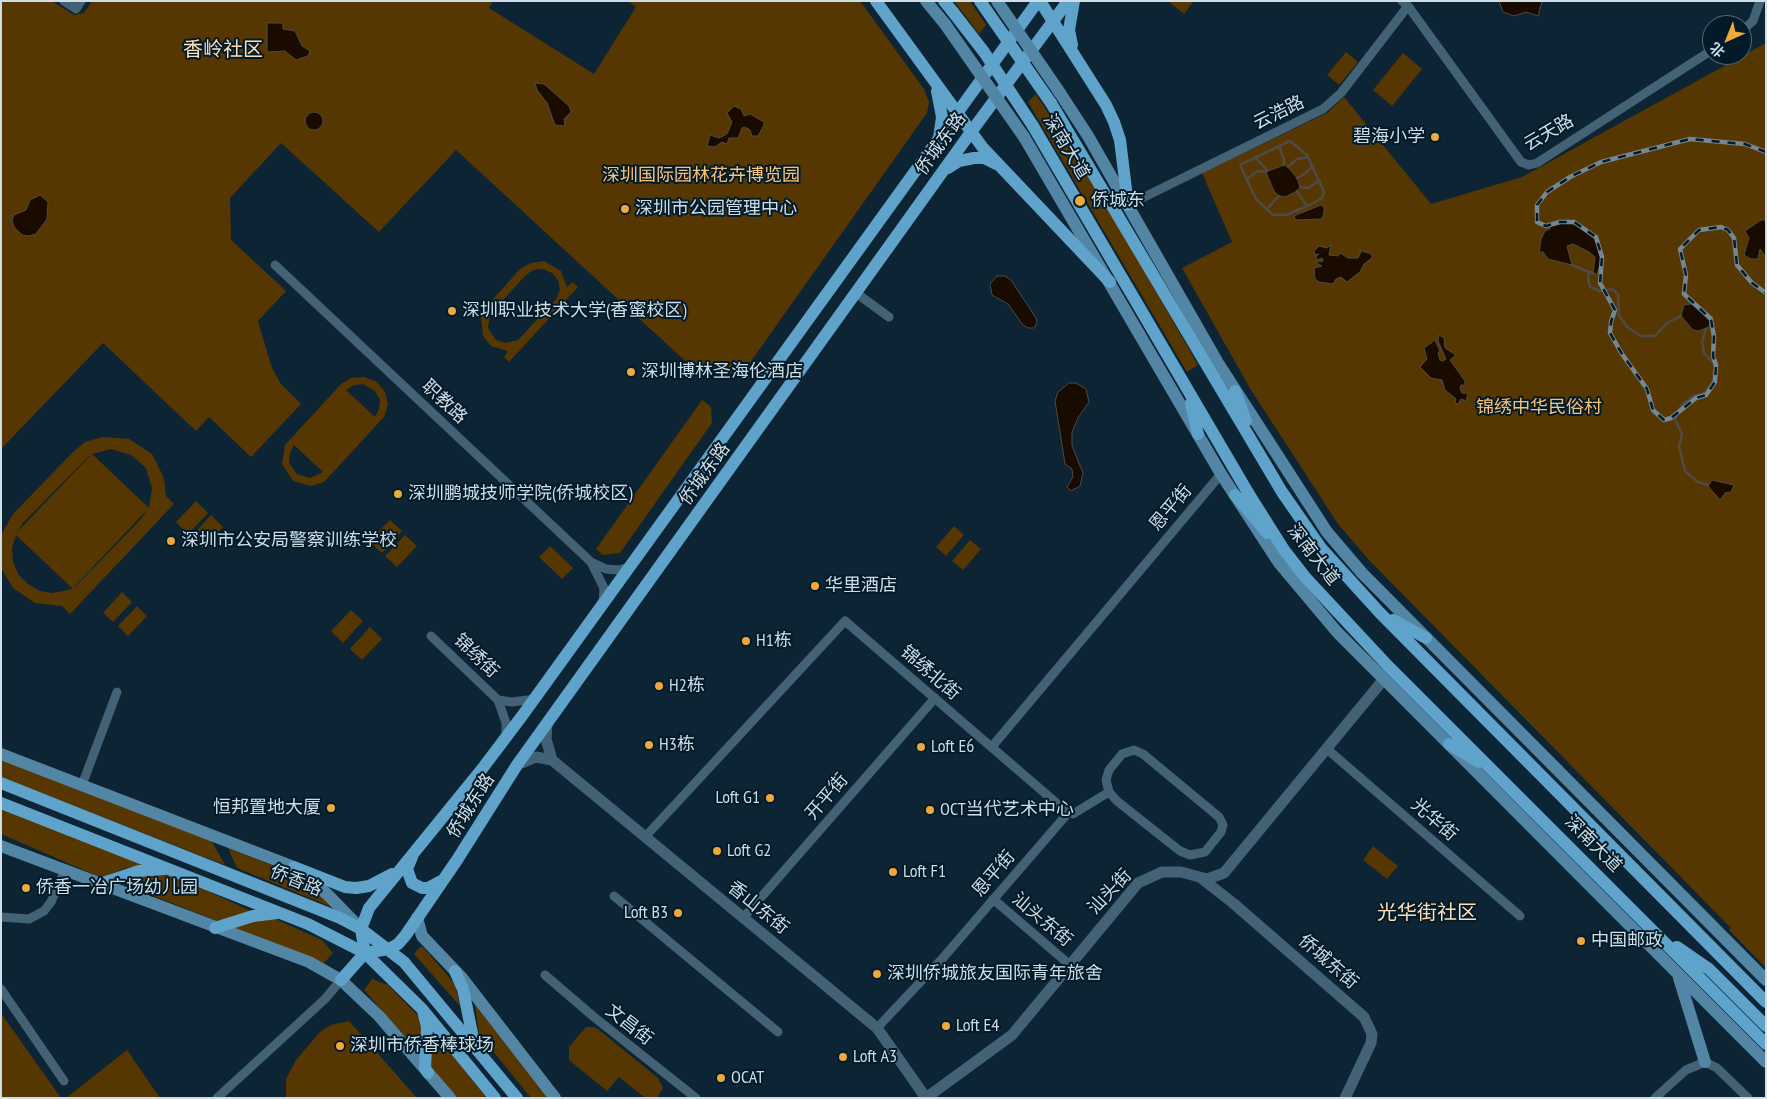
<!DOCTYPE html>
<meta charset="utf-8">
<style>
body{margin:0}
#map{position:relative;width:1767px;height:1099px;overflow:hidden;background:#0c2433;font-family:"PT Sans Narrow","Noto Sans SC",sans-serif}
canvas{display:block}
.frame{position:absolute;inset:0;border:2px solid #cedde6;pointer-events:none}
.north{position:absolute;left:1702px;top:15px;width:50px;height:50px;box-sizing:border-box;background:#031b29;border:1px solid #546975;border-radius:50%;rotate:224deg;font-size:14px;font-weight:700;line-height:20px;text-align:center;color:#cedde6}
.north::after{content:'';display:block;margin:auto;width:18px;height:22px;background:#eea83c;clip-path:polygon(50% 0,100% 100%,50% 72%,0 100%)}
</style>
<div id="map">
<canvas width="1767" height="1099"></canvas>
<div class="frame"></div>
<div class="north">北</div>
</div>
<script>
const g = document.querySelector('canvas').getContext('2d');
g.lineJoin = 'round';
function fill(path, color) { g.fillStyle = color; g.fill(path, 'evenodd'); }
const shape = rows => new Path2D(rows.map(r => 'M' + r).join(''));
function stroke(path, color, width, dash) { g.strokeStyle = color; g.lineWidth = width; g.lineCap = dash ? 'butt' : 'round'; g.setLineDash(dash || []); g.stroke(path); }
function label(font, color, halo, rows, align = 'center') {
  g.font = font + ' "PT Sans Narrow","Noto Sans SC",sans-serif'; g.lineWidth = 4; g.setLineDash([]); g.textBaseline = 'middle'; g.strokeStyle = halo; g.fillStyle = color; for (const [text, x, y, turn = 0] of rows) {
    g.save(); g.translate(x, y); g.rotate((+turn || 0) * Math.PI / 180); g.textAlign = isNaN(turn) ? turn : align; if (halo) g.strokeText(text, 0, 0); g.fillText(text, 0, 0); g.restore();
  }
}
fill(shape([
 [1,1,52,1,74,15,84,13,92,1,493,1,489,8,594,74,636,7,628,1,860,1,924,89,929,102,927,113,749,364,722,377,706,375,695,370,456,150,379,232,281,143,230,198,231,240,286,291,258,321,272,368,281,384,301,404,251,457,209,417,196,431,103,343,1,449],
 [954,1,970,1,986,25,979,34],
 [1168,1,1194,1,1184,14],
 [1766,43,1766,968,1729,930,1731,928,1368,559,1338,524,1251,390,1182,268,1232,242,1202,173,1327,113,1344,97,1431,204,1522,177],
 [1346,52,1358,62,1339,85,1327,75],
 [1403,53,1422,69,1392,106,1373,90],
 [1036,94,1105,203,1198,365,1187,372,1028,102],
 [544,261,561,271,567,287,573,282,578,287,509,362,504,357,508,351,491,346,483,336,481,317,487,306,520,269,531,263],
 [543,269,552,273,558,280,560,289,557,298,518,340,505,343,496,340,488,328,490,314,526,275,533,270],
 [364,377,377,382,385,392,388,405,384,417,324,482,311,486,293,481,282,464,285,445,341,384,351,378],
 [363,384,375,391,380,400,379,409,375,417,346,390,354,385],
 [294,445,323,472,310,478,297,474,289,463,290,453],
 [702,400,711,407,712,423,620,553,603,555,596,549],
 [103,437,129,439,152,454,164,478,166,496,174,504,70,614,62,606,35,603,13,588,1,568,1,535,13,514,72,453,85,442],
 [111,449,131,455,146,468,152,488,149,508,92,454],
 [89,456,90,456,17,532,23,523],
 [147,510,141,519,75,587,75,586],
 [16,535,72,588,72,589,53,593,40,591,28,584,18,574,13,561,12,548],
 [196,501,208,513,188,534,176,522],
 [211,515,223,527,203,548,191,537],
 [390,520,402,531,382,553,369,541],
 [954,526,964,535,946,556,936,547],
 [405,535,417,546,397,567,385,556],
 [970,540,981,549,963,570,952,561],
 [550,546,573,568,562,579,539,557],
 [122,592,132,602,113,622,103,613],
 [137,606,147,616,128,636,118,626],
 [351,610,363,621,343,643,331,631],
 [370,627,382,639,362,660,350,649],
 [1,755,210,838,225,865,1,777],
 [1,807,147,865,125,868,102,878,1,834],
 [1373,846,1398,866,1387,879,1363,860],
 [228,848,301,877,334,908,237,868],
 [171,874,253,912,223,923,120,883,141,875],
 [271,917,322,940,333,953,323,964,233,928],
 [420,947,423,947,455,984,460,1006,414,954],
 [372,979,388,985,418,1016,421,1028,421,1056,364,990],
 [475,1005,548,1098,531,1098,479,1034],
 [1,1013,61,1098,1,1098],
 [349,1021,417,1098,286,1098,286,1079,296,1060,320,1032,331,1025],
 [586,1027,594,1027,599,1030,658,1078,663,1088,657,1098,645,1098,619,1077,607,1091,569,1060,569,1047],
 [430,1035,454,1057,487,1098,456,1098,431,1068],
 [127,1050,160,1098,66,1098]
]), '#573701');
const water = shape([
 [1499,1,1542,1,1542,2,1538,16,1526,12,1514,16,1503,12,1499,1],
 [267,23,283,23,283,29,295,31,302,46,310,51,308,56,296,60,285,51,267,52,267,23],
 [535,83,544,84,569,106,571,112,564,119,565,126,555,125,547,103,537,90,535,83],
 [734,106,741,109,744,116,750,114,764,122,764,125,758,136,752,136,750,130,745,127,742,128,738,138,729,138,727,144,722,142,715,147,707,146,710,135,719,138,727,134,732,122,727,113,734,106],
 '305 121a9 9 0 1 1 18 0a9 9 0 1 1-18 0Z',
 [1284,165,1288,167,1297,178,1300,187,1297,191,1285,197,1279,196,1274,191,1266,172,1284,165],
 [40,195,48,202,47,219,36,234,29,236,22,235,14,227,12,220,14,215,26,210,30,200,40,195],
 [1321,205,1324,207,1324,213,1322,219,1296,220,1294,217,1296,215,1321,205],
 [1761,220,1766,220,1766,257,1760,249,1758,259,1751,259,1744,255,1749,238,1745,231,1761,220],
 [1562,223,1571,223,1577,226,1596,240,1602,259,1597,274,1593,273,1595,257,1589,252,1573,244,1567,246,1572,265,1548,259,1543,252,1539,252,1541,239,1545,231,1550,229,1550,226,1562,223],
 [1331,245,1329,255,1338,256,1340,253,1348,258,1358,258,1361,252,1358,250,1372,254,1372,258,1364,264,1360,272,1347,282,1341,277,1336,279,1333,284,1319,282,1315,279,1314,268,1322,266,1315,262,1323,261,1322,258,1317,260,1316,256,1319,254,1315,255,1314,251,1319,246,1327,248,1331,245],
 [997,276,1005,276,1011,280,1036,318,1037,323,1034,328,1028,328,1022,324,1008,304,992,295,990,284,997,276],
 [1691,304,1702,311,1710,320,1709,327,1698,331,1693,330,1681,316,1684,305,1691,304],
 [1439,335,1444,338,1445,348,1456,355,1450,360,1465,381,1465,385,1461,385,1460,389,1462,393,1468,393,1466,401,1461,399,1458,404,1455,403,1456,399,1445,390,1442,380,1431,378,1420,367,1427,359,1424,348,1435,340,1440,351,1438,353,1440,360,1443,361,1446,359,1438,341,1439,335],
 [1069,383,1076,383,1086,389,1089,402,1078,418,1072,432,1072,446,1083,473,1080,486,1071,491,1067,487,1073,477,1072,469,1065,464,1055,401,1058,392,1069,383],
 [1712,480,1734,485,1731,492,1725,493,1720,500,1708,486,1712,480]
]);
fill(water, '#190b00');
stroke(water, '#4f4a45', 1);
stroke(shape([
 [1290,141,1307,155,1324,192,1322,198,1312,204,1286,215,1273,215,1256,199,1240,165,1290,141],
 [1279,146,1284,160,1284,165],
 [1255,157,1267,170],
 [1288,167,1297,159,1308,157],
 [1248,178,1258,171,1266,172],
 [1297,178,1303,175,1313,166],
 [1300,187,1308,188,1320,180],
 [1297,191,1306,205],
 [1267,209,1279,196],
 [1572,265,1589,272],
 [1593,273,1589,272,1588,279,1590,287,1600,291,1612,289,1618,294,1619,315,1627,327,1641,336,1655,336,1667,323,1681,316],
 [1706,329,1702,342,1704,353,1715,365,1713,381,1705,393,1693,396,1681,406,1675,419,1682,434,1679,447,1685,471,1698,482,1708,485]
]), '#4f4a45', 2.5);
stroke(shape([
 [64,1,76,9,81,1],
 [1402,1,1408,6,1521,162,1529,165,1537,163,1712,50],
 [1742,31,1753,21,1760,1],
 [1128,205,1323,109,1341,93,1408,6],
 [275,265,591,562,604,588,603,603],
 [856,293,889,317],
 [591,562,606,569,618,570,630,567],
 [431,636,498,700,506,723,506,738],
 [498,700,512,702,535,699],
 [993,748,995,743,1221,474],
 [1327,749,1520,916],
 [82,785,117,692],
 [1073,814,1109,792,1117,801,1180,851,1190,855,1205,852,1221,832,1223,825,1219,817,1143,754,1134,750,1122,754,1109,770,1106,780,1109,792],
 [645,837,845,621,1068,813,942,959,877,1028],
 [614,896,778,1032],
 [993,899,1070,965],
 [1,917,29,919,44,911,51,902,65,870],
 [743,918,935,698],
 [545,975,594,1017,696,1098],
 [1,989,64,1081],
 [217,1098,325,999,341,980],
 [1655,1098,1686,1070,1705,1062,1717,1068,1748,1098]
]), '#436275', 9);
stroke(shape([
 [547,724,546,739,552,760],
 [517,765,536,757,552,760,877,1028,926,1098,1012,1035,1138,883,1162,872,1181,872,1207,879,1224,873,1384,679],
 [1201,878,1233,903,1364,1017,1372,1034,1371,1043,1345,1098]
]), '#436275', 11);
stroke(shape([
 [926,1,945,24],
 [1060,93,1088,136,1218,363,1327,532,1362,573,1766,980],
 [1024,137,1221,474,1279,563,1337,632,1766,1062],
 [1,754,294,867,327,894,359,927],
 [1,846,309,962,341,980,379,1016,450,1098],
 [417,918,422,936,462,978,555,1098],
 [1679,978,1705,1062]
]), '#5386a5', 12);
stroke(shape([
 [876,1,983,148,1110,282],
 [944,1,953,12],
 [1040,1,1106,105,1114,122,1120,140,1128,205],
 [1072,45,1069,30,1074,1],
 [937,91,942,117,939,138],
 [1051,103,1282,492,1321,548,1380,613,1766,1002],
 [1033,126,1250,496,1284,550,1305,577,1388,666,1766,1044],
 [948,168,959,161,974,158,984,158,996,164],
 [1235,391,1246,421],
 [1191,403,1198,434],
 [1235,495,1267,533],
 [1393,620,1426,638],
 [1449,744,1479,762],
 [1,783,340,918,361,929,404,962,517,1098],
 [1,803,308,924,365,953,422,1009,495,1098],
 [412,857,407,869,412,883,422,888,428,888,443,880],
 [294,867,345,887,356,888,369,886,392,874],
 [100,884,139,871,164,869],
 [215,928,253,916,277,913],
 [1677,947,1709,969,1766,1026],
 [365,953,361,929,369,908,482,769,522,716,1038,1],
 [455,971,463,989,473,1038],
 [341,980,365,953,389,949,398,944,405,936,457,860,517,765,971,132,1068,1],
 [423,1011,427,1027,425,1068,428,1073]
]), '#5fa2ca', 12);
const rail = shape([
 [1766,152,1745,144,1690,139,1601,162,1570,177,1547,192,1537,205,1537,222,1546,226,1560,222,1574,222,1596,237,1602,257,1600,283,1615,310,1611,322,1610,333,1622,354,1647,389,1653,410,1664,420,1671,418,1696,398,1706,395,1715,382,1716,365,1713,356,1714,337,1711,319,1684,294,1686,275,1680,249,1699,230,1721,227,1728,230,1734,238,1737,265,1752,283,1766,293]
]);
stroke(rail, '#748793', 4.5);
stroke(rail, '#031b29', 2.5, [8]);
stroke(shape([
 [997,1,1060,93],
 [945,24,1024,137]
]), '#5386a5', 12);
stroke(shape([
 [980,1,1051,103],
 [953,12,984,52,1033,126]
]), '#5fa2ca', 12);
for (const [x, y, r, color] of [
 [1435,137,5,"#eea83c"],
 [1080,201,6,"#eea83c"],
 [625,209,5,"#eea83c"],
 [452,311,5,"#eea83c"],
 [631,372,5,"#eea83c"],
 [398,494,5,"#eea83c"],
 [171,541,5,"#eea83c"],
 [815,586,5,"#eea83c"],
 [746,641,5,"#eea83c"],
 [659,686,5,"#eea83c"],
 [649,745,5,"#eea83c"],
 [921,747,5,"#eea83c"],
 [770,798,5,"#eea83c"],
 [331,808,5,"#eea83c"],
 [930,810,5,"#eea83c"],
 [717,851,5,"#eea83c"],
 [893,872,5,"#eea83c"],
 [26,888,5,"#eea83c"],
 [678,913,5,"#eea83c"],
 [1581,941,5,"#eea83c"],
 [877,974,5,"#eea83c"],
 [946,1026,5,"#eea83c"],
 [340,1046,5,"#eea83c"],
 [843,1057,5,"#eea83c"],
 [721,1078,5,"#eea83c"]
]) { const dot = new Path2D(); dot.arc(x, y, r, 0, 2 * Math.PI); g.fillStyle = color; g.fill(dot); stroke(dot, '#031b29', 2); }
label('18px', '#cedde6', '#031b29', [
 ["云浩路",1279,113,-26],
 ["云天路",1549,133,-30],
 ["侨城东路",941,144,-54],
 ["深南大道",1066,147,59],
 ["职教路",444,402,43],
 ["侨城东路",705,474,-54],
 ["恩平街",1171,508,-50],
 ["深南大道",1313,555,52],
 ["锦绣街",476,656,44],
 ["锦绣北街",930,673,41],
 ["开平街",827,797,-49],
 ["侨城东路",471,806,-58],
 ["光华街",1434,820,41],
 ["深南大道",1593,844,45],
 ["恩平街",994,874,-49],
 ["侨香路",296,881,22],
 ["汕头街",1110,892,-47],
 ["香山东街",758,908,39],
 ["汕头东街",1042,920,40],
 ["侨城东街",1328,962,41],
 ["文昌街",629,1025,38]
]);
label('18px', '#cedde6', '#031b29', [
 ["碧海小学",1425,137,"right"],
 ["侨城东",1091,201],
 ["深圳市公园管理中心",635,209],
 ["深圳职业技术大学(香蜜校区)",462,311],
 ["深圳博林圣海伦酒店",641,372],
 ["深圳鹏城技师学院(侨城校区)",408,494],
 ["深圳市公安局警察训练学校",181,541],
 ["华里酒店",825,586],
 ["H1栋",756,641],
 ["H2栋",669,686],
 ["H3栋",659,745],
 ["Loft E6",931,747],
 ["Loft G1",760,798,"right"],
 ["恒邦置地大厦",321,808,"right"],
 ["OCT当代艺术中心",940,810],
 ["Loft G2",727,851],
 ["Loft F1",903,872],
 ["侨香一冶广场幼儿园",36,888],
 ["Loft B3",668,913,"right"],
 ["中国邮政",1591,941],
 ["深圳侨城旅友国际青年旅舍",887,974],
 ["Loft E4",956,1026],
 ["深圳市侨香棒球场",350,1046],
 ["Loft A3",853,1057],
 ["OCAT",731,1078]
], 'left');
label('18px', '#f9c27a', '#031b29', [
 ["深圳国际园林花卉博览园",701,176],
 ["锦绣中华民俗村",1539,408]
]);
label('20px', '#fddeb8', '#031b29', [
 ["香岭社区",223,50],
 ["光华街社区",1427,913]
]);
</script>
